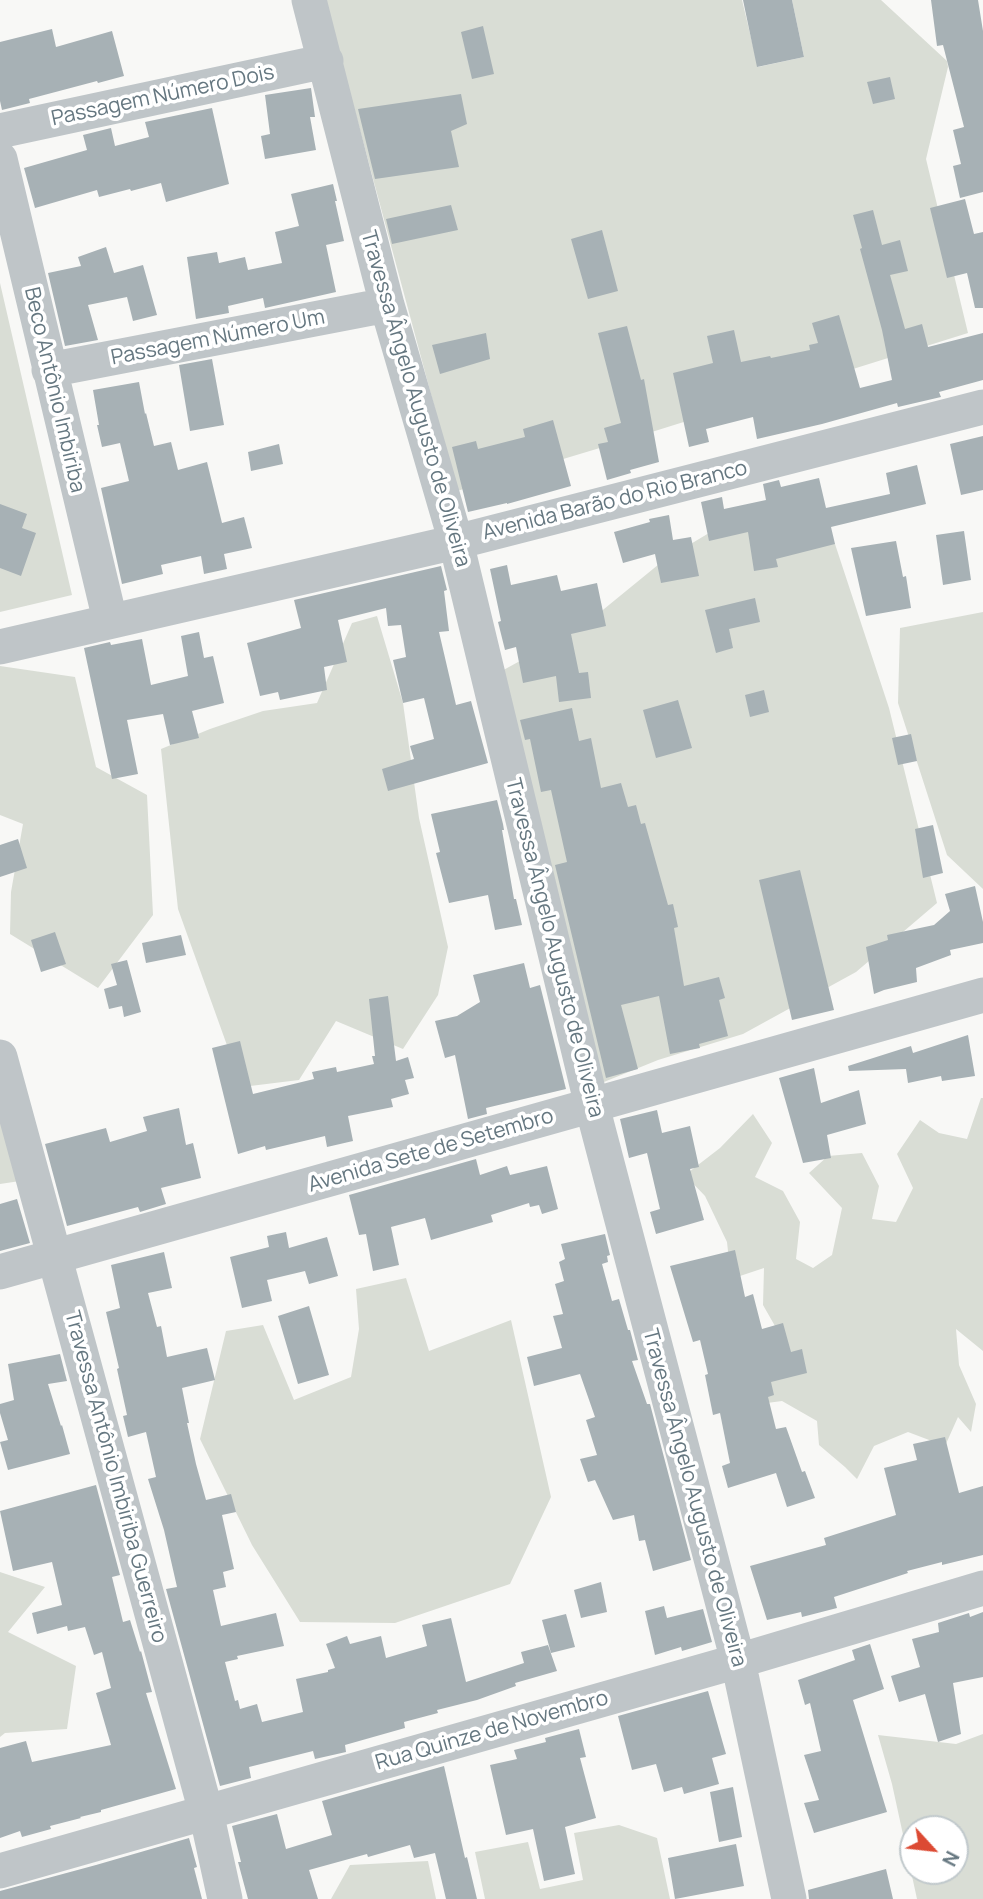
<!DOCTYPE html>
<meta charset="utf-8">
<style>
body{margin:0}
#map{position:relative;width:983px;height:1899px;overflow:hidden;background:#f8f8f6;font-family:Manrope,sans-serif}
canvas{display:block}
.north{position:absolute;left:899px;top:1815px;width:70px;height:70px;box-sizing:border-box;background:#fff;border:2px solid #c1c9cc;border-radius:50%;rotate:117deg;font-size:19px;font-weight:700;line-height:28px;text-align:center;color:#657780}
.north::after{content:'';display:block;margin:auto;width:24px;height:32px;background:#dc4a33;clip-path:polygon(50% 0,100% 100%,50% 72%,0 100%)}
</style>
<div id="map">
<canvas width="983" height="1899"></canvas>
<div class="north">N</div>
</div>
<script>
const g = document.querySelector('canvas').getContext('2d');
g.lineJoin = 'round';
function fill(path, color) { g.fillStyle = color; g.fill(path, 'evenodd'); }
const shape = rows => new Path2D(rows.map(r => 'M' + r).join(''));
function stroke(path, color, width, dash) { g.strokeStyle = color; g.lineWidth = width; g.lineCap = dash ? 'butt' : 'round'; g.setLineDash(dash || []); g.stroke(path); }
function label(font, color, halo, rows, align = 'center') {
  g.font = font + ' Manrope,sans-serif'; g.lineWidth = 7; g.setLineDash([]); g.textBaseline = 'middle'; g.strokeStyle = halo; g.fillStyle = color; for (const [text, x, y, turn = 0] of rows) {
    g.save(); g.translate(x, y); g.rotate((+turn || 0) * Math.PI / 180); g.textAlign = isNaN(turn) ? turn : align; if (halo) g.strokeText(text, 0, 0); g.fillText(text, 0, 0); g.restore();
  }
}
fill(shape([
 [325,0,742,0,758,67,804,57,792,0,881,0,947,61,948,67,926,159,968,333,623,441,457,491],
 [0,283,72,595,0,612],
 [734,518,829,534,835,544,889,708,937,903,856,972,743,1034,658,1060,599,1084,498,673,582,627,664,560],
 [983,612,983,889,947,855,898,703,900,628],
 [377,616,403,703,419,818,448,947,438,995,403,1049,336,1021,299,1080,242,1087,178,909,161,749,210,729,263,711,317,703,352,623],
 [0,666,75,677,96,767,147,795,153,915,98,988,10,934,11,892,23,824,0,815],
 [981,1098,983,1098,983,1351,956,1329,959,1365,976,1404,971,1432,958,1417,945,1446,908,1432,874,1446,857,1479,845,1467,819,1445,817,1421,782,1401,752,1405,779,1333,763,1305,764,1268,731,1279,727,1242,705,1196,685,1175,720,1148,753,1114,772,1143,755,1177,783,1191,800,1222,796,1259,813,1268,832,1255,842,1208,809,1173,828,1156,862,1153,879,1186,872,1219,896,1222,913,1188,897,1154,920,1120,939,1133,967,1139],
 [0,1106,20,1181,0,1184],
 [406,1278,429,1351,511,1320,551,1497,510,1584,395,1623,300,1622,252,1545,200,1439,226,1331,263,1325,294,1400,351,1377,359,1329,356,1289],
 [0,1572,45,1587,8,1632,76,1666,67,1729,5,1733,0,1737],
 [983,1734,983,1899,917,1899,892,1784,878,1735,956,1744],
 [913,1829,955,1829,955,1871,913,1871],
 [619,1825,657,1838,670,1899,485,1899,475,1852,528,1842,540,1889,583,1880,574,1833],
 [428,1861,436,1899,331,1899,350,1865]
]), '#d9ddd5');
fill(shape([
 [743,0,792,0,804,57,757,67],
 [931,0,978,0,983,31,983,192,960,198,953,166,961,164,953,130,964,127,943,45,937,46],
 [483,26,494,74,472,79,461,32],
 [52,29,56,47,112,31,124,76,98,83,97,81,29,99,30,103,2,110,0,101,0,42],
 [890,77,895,99,873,104,867,82],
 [311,88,315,117,310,117,316,150,265,159,261,136,270,134,265,95],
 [461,94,467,124,451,131,459,167,375,179,358,109],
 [212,108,229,184,166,202,161,183,131,191,130,189,99,197,97,190,35,208,24,168,87,150,83,135,111,128,115,146,149,137,145,122],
 [333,184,337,201,335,201,344,241,326,245,336,292,265,308,263,298,228,306,229,313,196,319,187,257,217,252,219,263,245,257,248,270,282,263,275,232,299,226,291,194],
 [965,199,974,234,983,232,983,308,975,308,967,273,947,278,930,208],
 [451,205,458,230,392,244,386,219],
 [873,210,882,245,900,240,908,271,890,275,905,329,922,324,928,347,983,333,983,380,939,392,941,397,898,407,897,403,822,424,757,439,753,417,706,429,709,442,689,447,673,373,713,363,707,336,734,330,741,362,770,356,771,358,810,350,809,345,818,343,812,323,839,315,860,388,892,380,882,330,860,249,862,248,853,215],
 [602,230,618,291,588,299,571,239],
 [106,247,114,273,143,265,157,315,133,321,127,297,88,305,98,340,65,346,48,273,81,266,78,257],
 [627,326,641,380,644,379,659,462,630,470,631,473,607,480,598,444,608,442,604,428,621,423,598,333],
 [486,333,490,359,440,374,432,345],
 [212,359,224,425,190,431,179,365],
 [139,382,145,414,146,413,154,446,171,442,178,470,207,462,222,523,244,517,252,548,224,554,227,569,204,574,201,556,161,565,163,574,122,584,101,488,129,481,120,443,102,447,97,425,99,425,93,390],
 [553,420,571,486,507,504,507,503,468,512,452,447,476,441,478,449,525,437,523,429],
 [983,436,983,490,961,495,950,444],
 [279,444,283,464,251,471,248,452],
 [917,465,926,504,831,527,835,544,776,559,778,567,754,571,748,532,709,541,701,502,722,497,724,509,766,500,763,484,779,480,781,487,819,478,826,508,890,494,886,473],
 [0,504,27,514,22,528,36,533,21,576,0,568],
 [669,515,673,540,691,537,699,576,661,583,655,554,623,563,614,532,650,522,649,519],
 [964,531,971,580,943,585,936,535],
 [896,541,903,577,906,576,911,608,866,616,851,548],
 [507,565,511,585,557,575,561,591,597,583,606,626,571,634,579,673,588,672,591,698,559,702,556,676,523,683,516,647,505,650,498,622,501,621,490,569],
 [441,566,447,590,444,591,449,631,439,632,456,705,471,701,488,763,388,791,382,769,414,759,410,746,434,739,424,698,403,703,393,660,406,657,401,625,388,626,386,608,338,620,347,662,324,667,327,690,280,700,278,692,260,696,247,643,301,628,294,600],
 [755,598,760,622,729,629,733,648,716,653,705,610],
 [199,632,204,658,213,656,224,703,192,711,199,738,170,745,163,714,127,720,138,774,112,779,84,648,110,642,111,645,142,639,151,685,188,676,181,636],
 [764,690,769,712,750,717,745,695],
 [678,700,692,748,656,758,643,710],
 [572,708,579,741,591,738,601,788,621,783,628,807,636,805,641,824,645,823,668,905,673,904,678,927,674,928,684,986,719,977,725,998,719,1000,728,1036,699,1044,700,1048,670,1054,659,996,621,1005,638,1069,606,1078,555,865,567,862,551,790,541,792,530,739,525,740,520,720],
 [911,734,917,761,898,765,892,738],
 [497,800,503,824,504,830,502,830,514,899,516,899,522,925,495,930,488,895,449,903,436,853,440,852,431,814],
 [933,825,943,873,923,878,915,829],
 [18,839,27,868,0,877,0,845],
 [800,870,834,1010,792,1020,759,880],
 [975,886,983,922,983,943,950,950,951,955,916,968,917,982,884,990,874,994,866,947,888,940,887,935,934,925,950,911,945,894],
 [55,932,66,964,41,972,31,940],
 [181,935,186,955,146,963,142,943],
 [127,960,141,1012,124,1017,122,1006,109,1009,104,989,117,985,111,964],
 [524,963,530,988,540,985,566,1089,486,1108,487,1114,468,1119,455,1055,445,1058,435,1021,457,1016,480,1002,473,975],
 [388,996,396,1061,408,1057,414,1078,405,1080,409,1094,391,1099,393,1107,348,1116,353,1141,327,1147,325,1136,266,1150,265,1146,238,1154,212,1048,240,1041,253,1094,314,1079,312,1072,336,1067,337,1072,374,1064,372,1056,375,1056,369,999],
 [968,1035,975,1076,942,1081,941,1076,908,1083,906,1069,849,1071,848,1066,911,1046,913,1053],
 [814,1068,821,1103,859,1090,866,1124,827,1135,831,1158,803,1163,779,1078],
 [179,1108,186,1145,193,1143,201,1178,161,1188,166,1204,140,1212,138,1207,67,1226,45,1144,106,1128,110,1142,147,1131,143,1117],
 [657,1110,662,1133,690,1126,699,1167,690,1169,704,1220,656,1234,650,1212,660,1209,647,1153,629,1158,620,1119],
 [476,1159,480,1175,507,1166,510,1175,547,1166,558,1209,542,1214,539,1205,530,1207,529,1203,491,1215,493,1222,431,1240,425,1218,391,1227,399,1265,373,1271,366,1234,359,1235,349,1195],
 [17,1199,30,1243,0,1251,0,1204],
 [286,1232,289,1248,327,1237,338,1276,309,1284,305,1271,267,1280,272,1301,242,1308,230,1257,269,1247,267,1236],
 [605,1234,610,1255,607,1256,608,1262,602,1264,612,1301,619,1299,628,1330,630,1330,638,1360,632,1361,647,1404,650,1404,691,1560,653,1571,645,1540,639,1541,634,1515,613,1520,595,1480,588,1482,580,1459,597,1455,586,1420,595,1417,580,1374,534,1386,527,1357,562,1348,553,1316,563,1314,555,1284,564,1281,559,1262,565,1259,561,1244],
 [735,1250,745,1297,753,1294,762,1329,783,1323,791,1352,802,1349,807,1373,771,1382,774,1395,768,1397,776,1429,786,1427,802,1472,805,1471,815,1498,787,1507,776,1473,728,1488,722,1466,730,1463,720,1413,713,1415,705,1375,708,1374,700,1340,693,1342,670,1266],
 [164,1252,172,1288,148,1293,157,1327,161,1326,167,1357,207,1348,215,1380,182,1388,189,1423,187,1423,196,1464,206,1500,231,1494,236,1512,222,1515,234,1569,223,1572,226,1587,213,1590,221,1626,276,1613,284,1646,237,1656,238,1659,225,1662,235,1701,238,1700,240,1709,257,1704,262,1722,303,1712,296,1679,328,1672,328,1670,335,1668,326,1644,347,1636,350,1644,381,1636,386,1658,427,1646,422,1625,451,1618,466,1682,524,1663,521,1652,548,1645,557,1671,515,1683,516,1686,477,1700,437,1710,438,1713,404,1722,405,1728,345,1745,346,1752,315,1759,313,1751,249,1767,251,1778,220,1786,166,1589,177,1587,164,1530,148,1479,156,1477,146,1432,128,1437,123,1416,127,1415,117,1369,119,1368,106,1312,120,1308,111,1265],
 [309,1306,329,1375,298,1384,278,1316],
 [60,1354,67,1381,48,1384,61,1426,62,1425,70,1454,8,1470,0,1442,8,1440,0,1413,0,1404,14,1400,8,1364],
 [945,1437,959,1493,983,1486,983,1555,942,1565,942,1562,907,1571,908,1573,834,1597,837,1608,802,1617,801,1612,767,1620,750,1566,826,1545,824,1538,896,1515,884,1468,917,1460,913,1444],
 [96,1485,120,1575,112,1577,123,1622,130,1620,140,1652,141,1651,152,1692,146,1693,176,1789,101,1810,101,1812,80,1817,81,1818,50,1826,51,1829,22,1837,20,1831,0,1838,0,1748,26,1741,32,1762,111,1745,96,1693,111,1688,102,1652,94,1655,85,1627,68,1631,67,1626,37,1634,32,1613,62,1605,52,1562,13,1571,0,1511],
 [601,1582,607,1612,581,1618,574,1590],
 [664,1606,667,1618,703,1609,712,1642,682,1651,681,1647,655,1655,645,1611],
 [983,1612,983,1677,953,1683,961,1734,938,1742,925,1694,899,1702,891,1676,920,1667,912,1639,939,1632,938,1623,969,1613,970,1617],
 [566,1614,575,1647,551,1653,542,1620],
 [870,1644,884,1689,853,1700,887,1812,814,1833,804,1803,819,1800,804,1755,821,1751,810,1703,805,1705,798,1680,855,1660,852,1650],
 [708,1691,726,1754,712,1758,719,1784,684,1794,682,1787,664,1792,656,1764,632,1770,618,1716],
 [579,1729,586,1757,580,1758,596,1818,565,1827,575,1874,544,1881,533,1829,506,1835,490,1765,517,1759,514,1750,546,1742,545,1738],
 [444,1766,465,1858,467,1857,477,1899,446,1899,435,1853,414,1858,410,1845,368,1857,367,1854,309,1870,318,1899,248,1899,238,1862,241,1862,232,1826,277,1814,286,1849,332,1835,322,1801],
 [733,1787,742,1837,719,1842,710,1792],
 [189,1838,197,1867,194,1868,202,1899,0,1899,0,1891,96,1865],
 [736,1844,744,1886,675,1899,668,1858],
 [886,1869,893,1899,809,1899,808,1890]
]), '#a7b1b5');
stroke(shape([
 [309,0,387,305,456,542,592,1106,738,1661,789,1899],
 [0,131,326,61],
 [0,159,110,620],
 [49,370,387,305],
 [0,647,456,542,983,407],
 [0,1057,206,1812,225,1899],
 [0,1272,983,995],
 [0,1871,738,1661,983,1588]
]), '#bfc5c8', 35);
label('21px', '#657780', '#fff', [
 ["Passagem Número Dois",163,96,-12],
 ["Passagem Número Um",218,338,-11],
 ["Beco Antônio Imbiriba",54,390,77],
 ["Travessa Ângelo Augusto de Oliveira",415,399,74],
 ["Avenida Barão do Rio Branco",615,501,-14],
 ["Travessa Ângelo Augusto de Oliveira",554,948,76],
 ["Avenida Sete de Setembro",431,1151,-16],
 ["Travessa Antônio Imbiriba Guerreiro",115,1477,75],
 ["Travessa Ângelo Augusto de Oliveira",694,1498,75],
 ["Rua Quinze de Novembro",492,1731,-16]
]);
</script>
